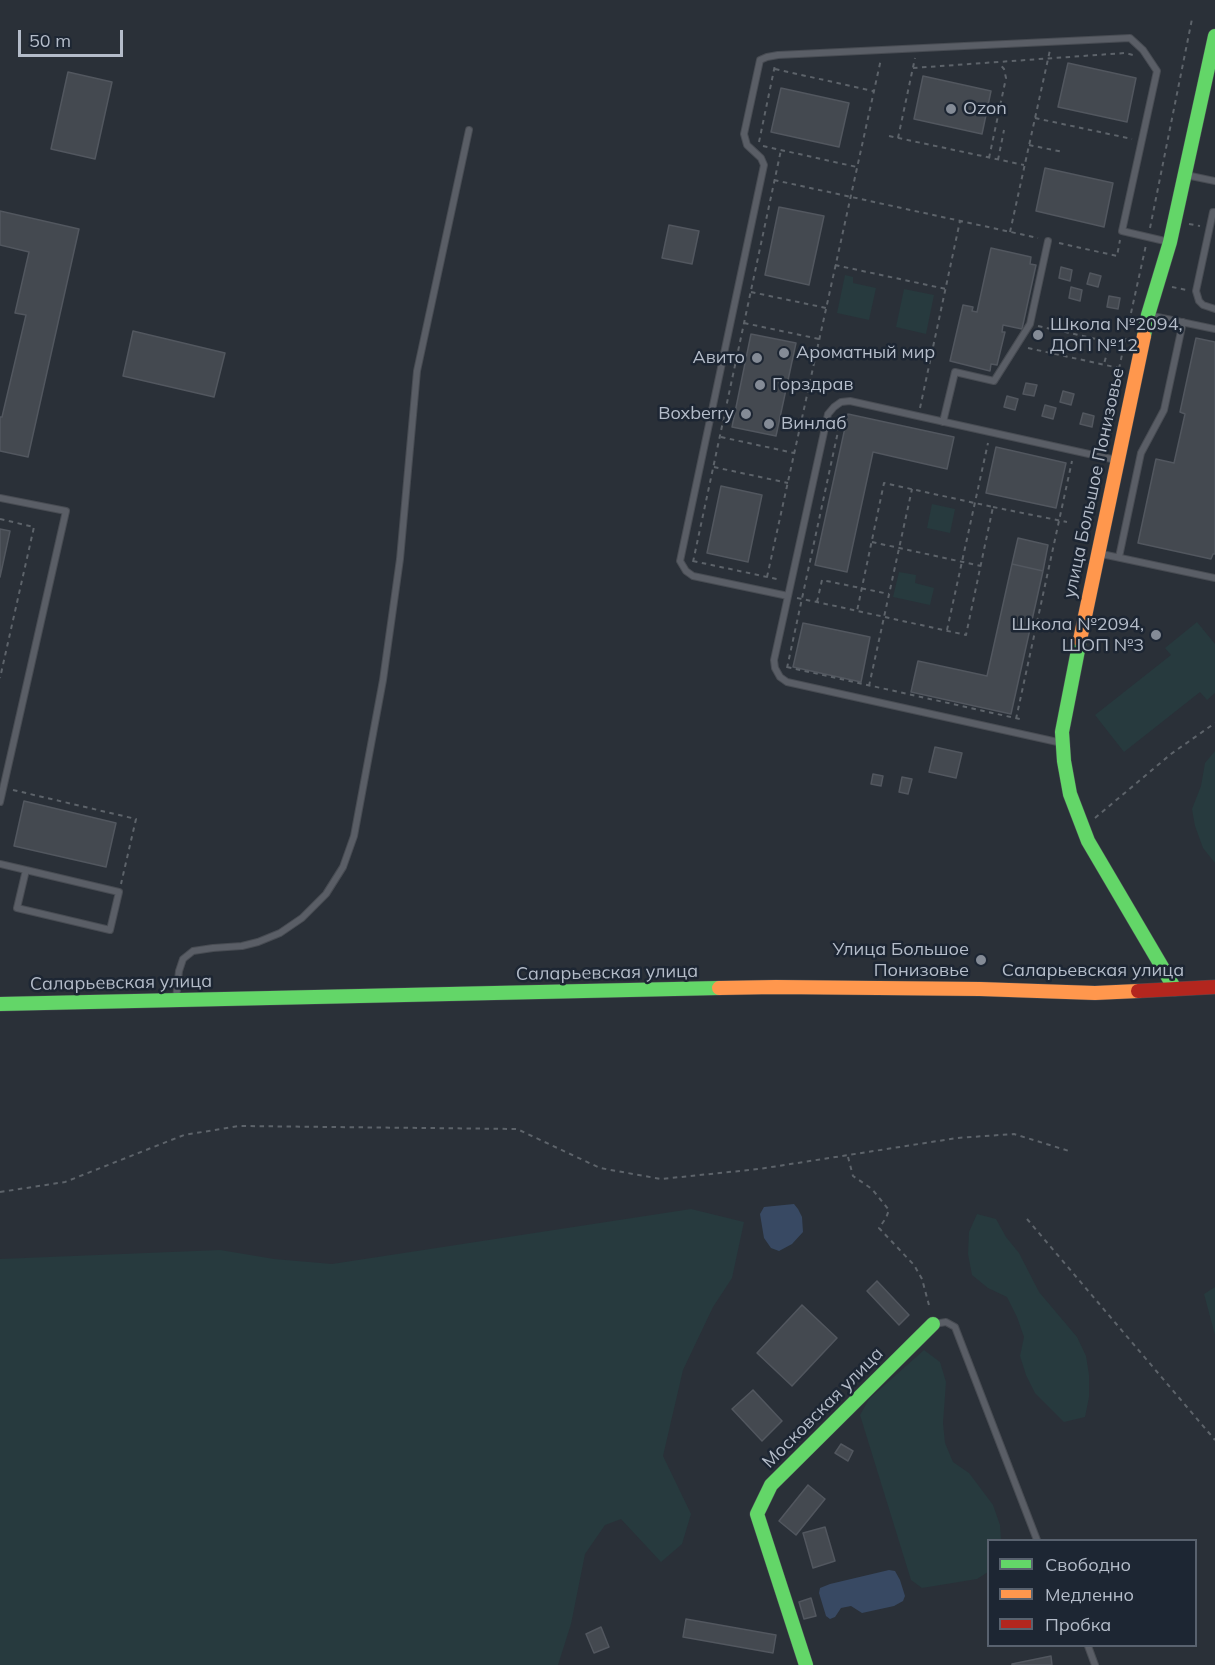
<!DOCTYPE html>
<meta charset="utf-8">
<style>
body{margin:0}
#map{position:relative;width:1215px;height:1665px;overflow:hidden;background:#2a3038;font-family:Mulish,sans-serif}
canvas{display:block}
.legend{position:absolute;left:987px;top:1539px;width:210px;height:108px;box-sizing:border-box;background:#1d2633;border:2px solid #59626f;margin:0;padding:8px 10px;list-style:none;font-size:18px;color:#b4bcc9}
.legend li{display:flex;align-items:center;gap:12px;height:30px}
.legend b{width:30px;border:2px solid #59626f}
.scale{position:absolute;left:18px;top:30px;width:105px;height:27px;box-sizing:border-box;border:3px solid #b4bcc9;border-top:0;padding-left:8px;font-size:18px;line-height:21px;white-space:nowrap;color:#b4bcc9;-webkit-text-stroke:4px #1d2633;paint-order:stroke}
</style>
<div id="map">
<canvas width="1215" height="1665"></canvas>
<ul class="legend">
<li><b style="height:8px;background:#63d668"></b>Свободно</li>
<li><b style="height:8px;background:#ff974d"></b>Медленно</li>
<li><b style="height:8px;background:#b3261e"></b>Пробка</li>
</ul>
<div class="scale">50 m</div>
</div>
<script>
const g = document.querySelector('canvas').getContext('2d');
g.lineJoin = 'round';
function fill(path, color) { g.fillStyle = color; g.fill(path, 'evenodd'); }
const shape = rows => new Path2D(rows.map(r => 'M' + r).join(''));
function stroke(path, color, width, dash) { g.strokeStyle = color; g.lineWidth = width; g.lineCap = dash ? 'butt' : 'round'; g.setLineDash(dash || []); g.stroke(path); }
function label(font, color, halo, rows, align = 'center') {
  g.font = font + ' Mulish,sans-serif'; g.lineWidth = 5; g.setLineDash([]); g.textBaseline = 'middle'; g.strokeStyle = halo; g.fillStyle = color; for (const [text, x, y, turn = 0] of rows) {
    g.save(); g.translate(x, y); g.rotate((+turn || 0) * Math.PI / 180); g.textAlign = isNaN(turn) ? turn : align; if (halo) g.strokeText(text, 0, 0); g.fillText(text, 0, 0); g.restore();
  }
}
fill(shape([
 [845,275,853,277,853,283,876,288,869,320,837,313],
 [904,289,934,295,926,334,896,327],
 [932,504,955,509,950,533,927,528],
 [899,572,916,575,915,583,934,588,930,605,893,597],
 [1197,622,1215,644,1215,693,1207,700,1200,692,1124,752,1095,715,1171,655,1165,648],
 [1215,751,1215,863,1203,848,1195,826,1192,809,1201,786,1205,763],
 [691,1209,744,1222,732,1278,713,1307,683,1370,663,1456,691,1514,682,1544,661,1562,621,1519,605,1525,585,1554,571,1624,558,1665,0,1665,0,1259,220,1250,274,1259,332,1264],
 [977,1214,996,1219,1006,1237,1019,1253,1039,1292,1077,1337,1086,1356,1089,1375,1089,1397,1085,1417,1064,1422,1035,1393,1026,1375,1020,1356,1024,1337,1017,1317,1007,1297,988,1288,972,1275,968,1254,969,1232],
 [1215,1287,1215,1335,1204,1294],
 [924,1350,940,1362,946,1382,943,1423,945,1443,953,1462,969,1473,993,1505,1000,1525,1001,1540,988,1540,988,1572,977,1579,922,1588,911,1580,860,1415,869,1399]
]), '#273a3e');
fill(shape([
 [794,1204,798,1209,802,1217,803,1232,792,1244,779,1251,771,1248,764,1238,760,1214,764,1207],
 [889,1570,895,1571,900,1580,905,1596,903,1601,894,1606,862,1613,851,1606,841,1608,835,1617,830,1619,826,1616,819,1593,820,1588,830,1584]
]), '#384963');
const building = shape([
 [1068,63,1136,78,1127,122,1058,107,1068,63],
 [68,72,112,82,95,159,51,149,68,72],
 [923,76,991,91,982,134,914,119,923,76],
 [781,88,849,103,839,147,771,132,781,88],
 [1045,168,1113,183,1104,227,1036,211,1045,168],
 [779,207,824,216,809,285,765,275,779,207],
 [0,211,79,229,28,457,0,451,0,417,2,417,26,315,15,313,29,252,0,245,0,211],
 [669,225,699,231,692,264,662,258,669,225],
 [991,248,1031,257,1030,264,1036,265,1022,329,1003,325,1002,332,1005,332,997,365,991,364,990,371,950,361,963,305,973,307,972,311,977,312,991,248],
 [1061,267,1072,270,1070,281,1059,278,1061,267],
 [1090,273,1101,276,1098,287,1087,284,1090,273],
 [1071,287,1082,290,1080,301,1069,298,1071,287],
 [1109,296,1120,298,1118,309,1107,307,1109,296],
 [133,331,225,353,214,397,123,376,133,331],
 [751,334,796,343,776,436,732,427,751,334],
 [1196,338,1215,342,1215,554,1213,554,1211,559,1138,543,1156,459,1174,463,1185,414,1180,412,1196,338],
 [1026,383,1037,385,1034,396,1023,394,1026,383],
 [1063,391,1074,394,1071,405,1060,402,1063,391],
 [1007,396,1018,399,1015,410,1004,407,1007,396],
 [1045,405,1056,408,1053,419,1042,416,1045,405],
 [1083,413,1094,416,1092,427,1080,424,1083,413],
 [848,414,954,437,947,469,873,452,847,572,815,565,848,414],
 [996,447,1066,463,1056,508,986,493,996,447],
 [721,486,762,495,748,562,707,553,721,486],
 [0,529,10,531,0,577,0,529],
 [1018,538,1048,545,1043,571,1012,564,1018,538],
 [1012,564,1043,571,1011,714,911,692,918,661,987,676,1012,564],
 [803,623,870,637,861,682,793,667,803,623],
 [935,747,962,753,956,778,929,772,935,747],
 [873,774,883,776,881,786,871,784,873,774],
 [902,777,912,779,908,794,899,792,902,777],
 [24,801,116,823,106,867,14,846,24,801],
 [877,1281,909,1315,899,1325,867,1291,877,1281],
 [802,1305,837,1338,792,1386,757,1353,802,1305],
 [753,1390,782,1421,762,1441,732,1409,753,1390],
 [841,1444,853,1451,848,1461,835,1453,841,1444],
 [808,1485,825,1499,796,1535,779,1521,808,1485],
 [825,1527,835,1561,813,1568,803,1533,825,1527],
 [811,1598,816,1616,804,1619,799,1602,811,1598],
 [686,1619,776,1635,773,1653,683,1637,686,1619],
 [601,1627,609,1647,594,1653,586,1634,601,1627],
 [1051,1656,1052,1665,1012,1665,1012,1664,1051,1656]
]);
fill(building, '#444950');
stroke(building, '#52575f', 1.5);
const lane = shape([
 [1186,175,1215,181],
 [1215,212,1213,212,1196,291,1199,301,1203,305,1215,309],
 [1148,315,1215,329],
 [943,422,955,372,994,381,1030,324,1048,241],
 [0,498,66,511,0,802],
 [1097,553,1215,578],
 [1119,557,1141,453,1164,410,1183,322],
 [788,596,693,576,686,571,680,561,764,165,761,158,747,145,744,134,760,60,767,57,778,55,1130,38,1143,50,1157,71,1122,231,1169,242],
 [1062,743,787,682,780,677,775,668,774,660,828,414,834,407,841,402,850,401,1116,460],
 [0,864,26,870,119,892,110,930,17,908,26,870],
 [176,999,179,971,183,959,193,951,213,948,242,946,258,942,280,933,302,918,326,894,343,867,354,836,383,680,400,559,417,371,469,130],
 [934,1324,946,1322,955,1327,1037,1540],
 [1088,1646,1095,1665]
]);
const fast = shape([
 [1144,336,1148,315,1170,242,1215,36],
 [1080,640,1062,732,1064,761,1070,794,1088,841,1175,989],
 [0,1004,719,988],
 [806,1665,757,1514,771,1485,933,1324]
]);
const slow = shape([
 [1080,640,1144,336],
 [719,988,776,987,980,989,1095,993,1138,991]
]);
const jam = shape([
 [1138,991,1215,987]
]);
stroke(lane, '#484c53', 8);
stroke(fast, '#484c53', 15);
stroke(slow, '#484c53', 15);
stroke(jam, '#484c53', 15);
stroke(shape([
 [913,68,1125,53,1133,55],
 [775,69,873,91],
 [1035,118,1132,139],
 [889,136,1024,165],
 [898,138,915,58],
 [759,142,775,65],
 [1029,145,1063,152],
 [763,146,857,167],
 [989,158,1006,78,1004,69,999,63],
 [998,160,1004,130],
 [774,180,1038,238],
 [1189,224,1200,226],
 [1150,228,1192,19],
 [1010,232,1050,50],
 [1059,243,1117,256,1120,240],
 [835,265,946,289],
 [1172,287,1187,290],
 [751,292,826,308],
 [1131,313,1146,245],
 [744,323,819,339],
 [1038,326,1110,342,1104,364],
 [1028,348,1119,368],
 [920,408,960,221],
 [721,437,794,453],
 [1102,448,1126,336],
 [714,467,788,483],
 [993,507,1067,522],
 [0,519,34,527,0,678],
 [872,542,981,566],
 [693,561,781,580],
 [693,562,781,150],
 [767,577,881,59],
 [797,598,817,602,966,635,993,507,884,483,857,611],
 [817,602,822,580,889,594],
 [947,630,988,443],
 [787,667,1024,720],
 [787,668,842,413],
 [869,686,912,489],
 [1016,719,1072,461],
 [13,790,136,819,121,884],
 [1095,818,1171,754,1215,723],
 [848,1157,853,1176,872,1189,889,1210,886,1218,879,1228,914,1265,922,1279,930,1309],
 [0,1192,65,1182,184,1135,239,1126,517,1129,600,1168,661,1179,759,1169,957,1138,1014,1134,1069,1151],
 [1027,1219,1215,1440]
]), '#5d636a', 2, [4.5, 4.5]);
stroke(lane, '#5a5e66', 6);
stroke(fast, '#63d668', 14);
stroke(slow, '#ff974d', 14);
stroke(jam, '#b3261e', 14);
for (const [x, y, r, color] of [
 [951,109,6,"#848b96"],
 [1038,335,6,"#848b96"],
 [784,353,6,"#848b96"],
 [757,358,6,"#848b96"],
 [760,385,6,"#848b96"],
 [746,414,6,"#848b96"],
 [769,424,6,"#848b96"],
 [1156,635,6,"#848b96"],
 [981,960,6,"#848b96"]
]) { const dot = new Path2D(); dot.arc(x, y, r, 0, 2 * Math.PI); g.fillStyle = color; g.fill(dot); stroke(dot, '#1d2633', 2); }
label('18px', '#b4bcc9', '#1d2633', [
 ["Ozon",963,109],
 ["Школа №2094,",1050,325],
 ["ДОП №12",1050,346],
 ["Ароматный мир",796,353],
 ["Авито",745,358,"right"],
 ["Горздрав",772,385],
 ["Boxberry",734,414,"right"],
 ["Винлаб",781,424],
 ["Школа №2094,",1144,625,"right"],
 ["ШОП №3",1144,646,"right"],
 ["Улица Большое",969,950,"right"],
 ["Понизовье",969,971,"right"]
], 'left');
label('18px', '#b4bcc9', '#1d2633', [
 ["улица Большое Понизовье",1094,483,-78],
 ["Саларьевская улица",1093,971],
 ["Саларьевская улица",607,973,-1],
 ["Саларьевская улица",121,983,-1],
 ["Московская улица",823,1408,-45]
]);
</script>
